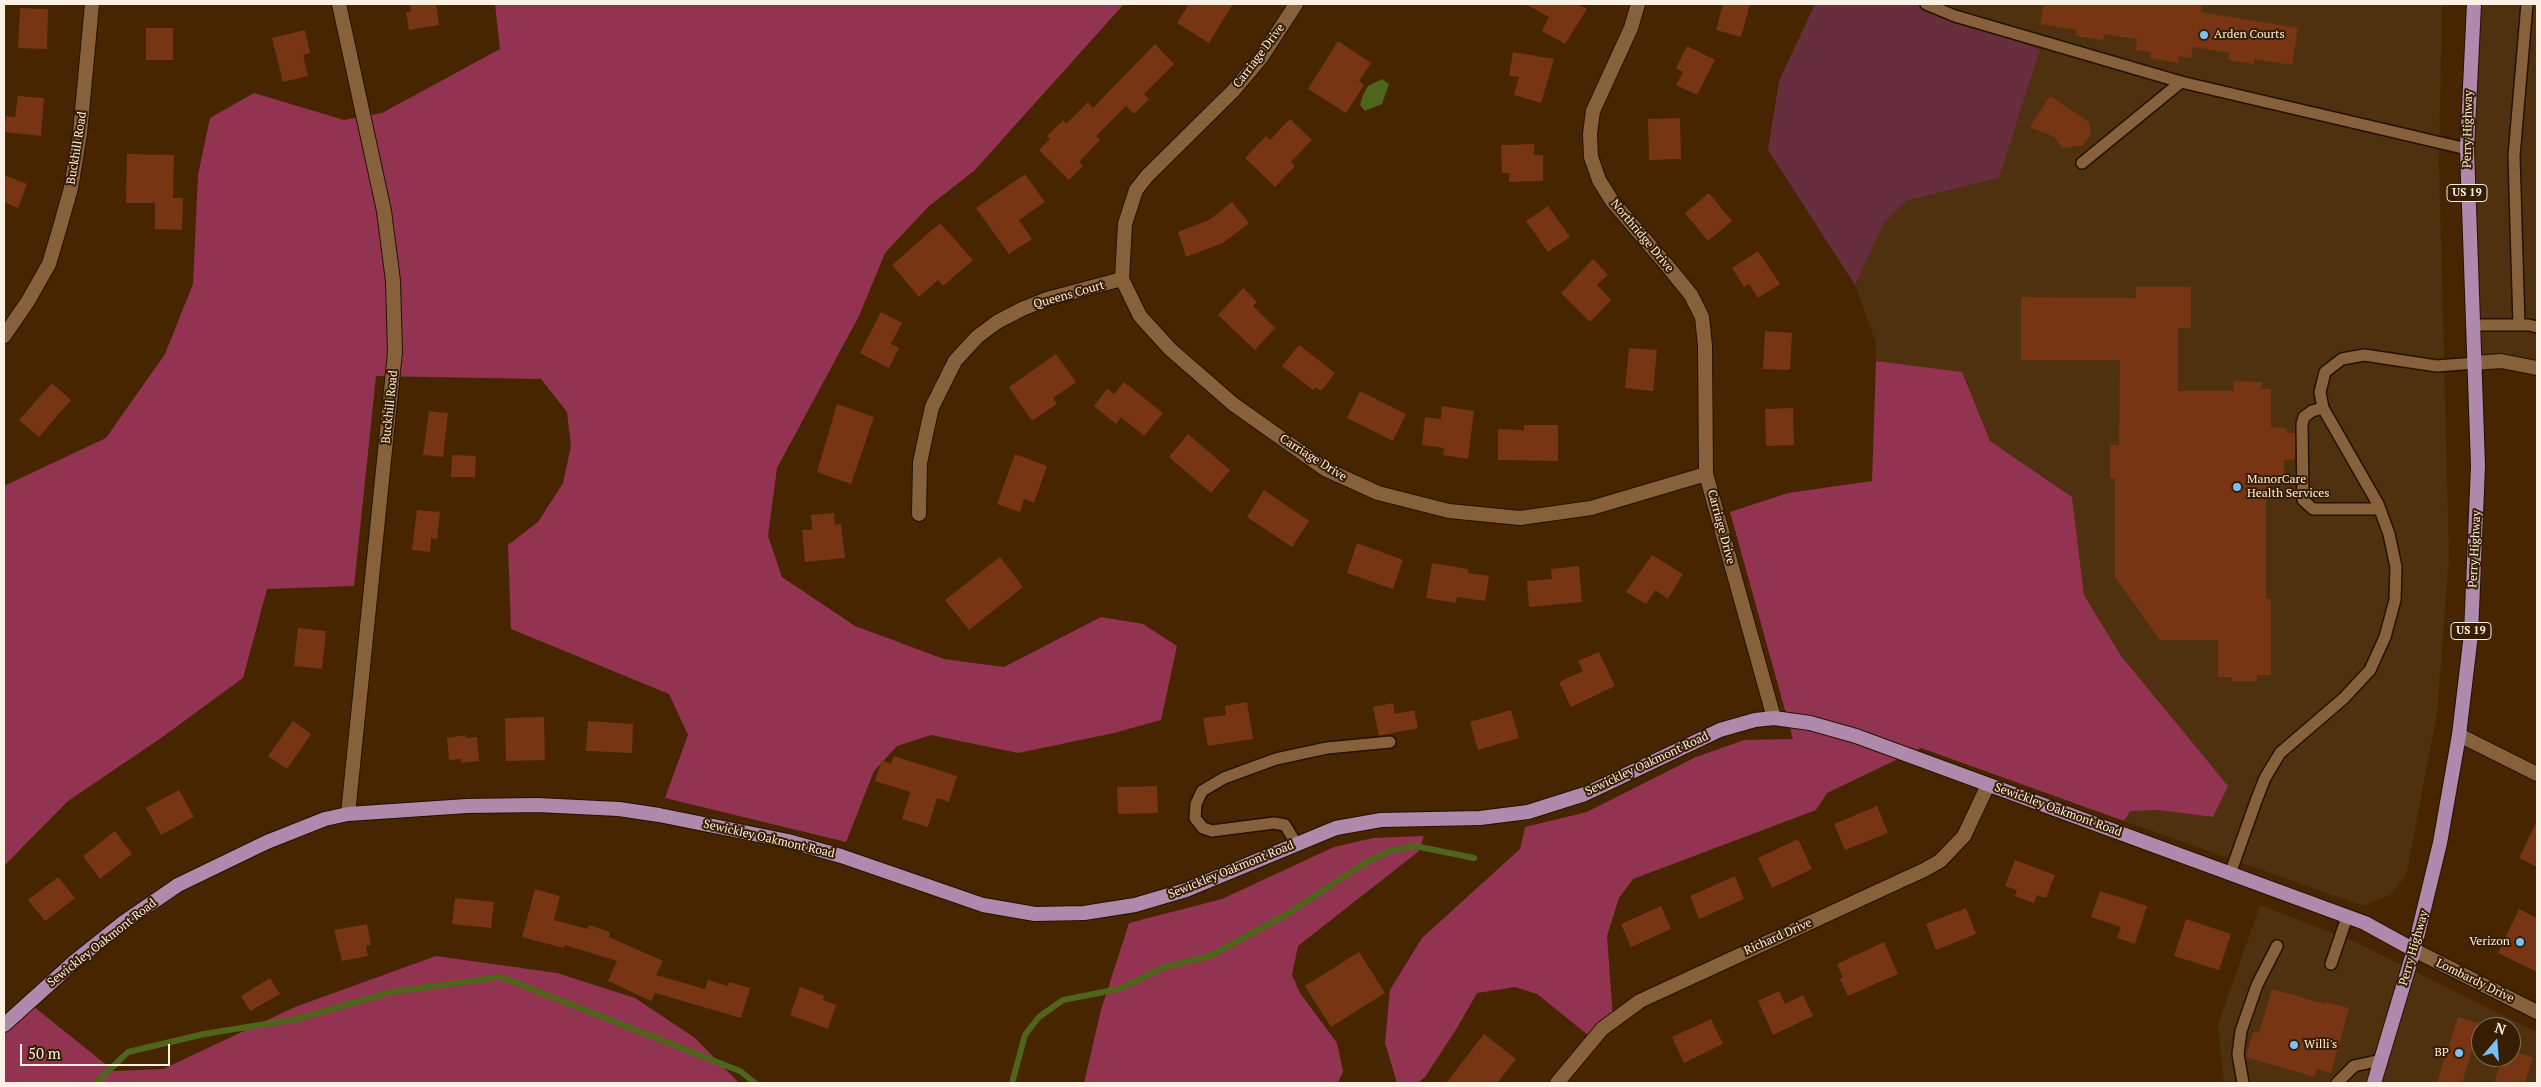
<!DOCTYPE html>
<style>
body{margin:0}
#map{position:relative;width:2541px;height:1087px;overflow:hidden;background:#462500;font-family:"PT Serif",serif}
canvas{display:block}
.frame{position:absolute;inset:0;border:5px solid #fdf0e4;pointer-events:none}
.north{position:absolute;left:2471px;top:1017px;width:50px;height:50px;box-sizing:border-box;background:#371e02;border:1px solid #86725c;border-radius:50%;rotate:18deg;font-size:14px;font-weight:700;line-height:20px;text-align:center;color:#fdf0e4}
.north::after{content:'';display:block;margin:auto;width:18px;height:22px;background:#79bff8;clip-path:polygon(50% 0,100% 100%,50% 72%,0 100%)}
.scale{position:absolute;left:20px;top:1044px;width:150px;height:22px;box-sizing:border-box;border:2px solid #fdf0e4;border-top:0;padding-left:6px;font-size:15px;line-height:18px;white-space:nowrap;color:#fdf0e4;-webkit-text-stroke:4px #371e02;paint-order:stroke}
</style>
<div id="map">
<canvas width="2541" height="1087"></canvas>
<div class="frame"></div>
<div class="north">N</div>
<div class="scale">50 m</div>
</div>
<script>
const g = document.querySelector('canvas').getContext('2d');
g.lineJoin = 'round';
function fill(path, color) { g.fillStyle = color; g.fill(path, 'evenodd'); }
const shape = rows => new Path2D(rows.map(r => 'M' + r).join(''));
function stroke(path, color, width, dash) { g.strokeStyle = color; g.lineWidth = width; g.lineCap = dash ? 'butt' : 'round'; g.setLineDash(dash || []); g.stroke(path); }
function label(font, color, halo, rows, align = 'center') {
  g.font = font + ' "PT Serif",serif'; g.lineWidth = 4; g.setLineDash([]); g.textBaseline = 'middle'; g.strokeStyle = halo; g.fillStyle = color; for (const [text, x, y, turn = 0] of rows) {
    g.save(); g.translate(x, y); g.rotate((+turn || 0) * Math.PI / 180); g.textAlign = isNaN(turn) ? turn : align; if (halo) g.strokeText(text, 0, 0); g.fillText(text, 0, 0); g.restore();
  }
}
fill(shape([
 [1929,4,2442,4,2439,162,2449,557,2437,714,2406,876,2390,895,2363,906,2124,821,2130,811,2159,810,2212,817,2121,656,2084,595,2072,497,1990,441,1962,372,1876,361,1876,343,1855,285,1884,223,1906,201,1999,178,2040,50],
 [2474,4,2537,4,2537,368,2475,363],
 [2260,905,2351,940,2537,1032,2537,1083,2224,1083,2218,1025],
 [2481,1027,2511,1027,2511,1057,2481,1057]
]), '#50310f');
fill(shape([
 [1815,4,1929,4,2040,50,1999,178,1906,201,1884,223,1855,285,1768,150,1779,81]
]), '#672e3e');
fill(shape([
 [495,4,1124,4,974,171,929,206,885,253,859,316,777,468,768,536,782,577,855,626,944,659,1004,667,1101,617,1143,624,1177,646,1161,720,1114,733,1018,753,931,735,897,746,874,771,846,842,665,798,688,735,669,694,511,629,508,545,538,522,563,483,571,446,567,412,541,379,376,376,354,586,267,589,243,678,161,738,68,801,4,866,4,486,106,438,165,354,193,284,198,175,210,118,254,93,344,120,382,113,500,49],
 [1876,361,1962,372,1990,441,2072,497,2084,595,2121,656,2228,786,2213,817,2159,810,2130,811,2124,821,1921,748,1827,793,1816,810,1633,879,1619,898,1607,936,1613,1018,1593,1039,1537,994,1515,987,1477,993,1457,1028,1425,1077,1418,1083,1397,1083,1385,1043,1390,990,1422,938,1520,849,1525,827,1587,812,1696,757,1744,740,1793,739,1730,512,1788,493,1872,481],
 [1424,836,1419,851,1298,946,1292,975,1300,993,1337,1043,1343,1071,1338,1083,1084,1083,1101,1010,1129,923,1222,899,1334,847,1373,838],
 [436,956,557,973,635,998,695,1038,739,1083,4,1083,4,1025,28,1002,114,1071,163,1069,295,1007]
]), '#923451');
fill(shape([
 [1382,79,1389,84,1382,104,1365,111,1360,105,1363,95,1368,86]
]), '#4f651a');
stroke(shape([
 [96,1083,128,1052,204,1034,297,1019,391,992,501,977,740,1071,755,1083],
 [1012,1083,1025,1035,1039,1017,1063,1000,1119,989,1165,967,1210,956,1289,913,1365,863,1392,850,1415,846,1474,858]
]), '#4f651a', 6);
fill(shape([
 [410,4,436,4,439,25,409,30,406,12,411,12],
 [1189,4,1233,4,1209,43,1177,23],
 [1525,4,1577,4,1587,9,1565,44,1542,31,1549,17],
 [1723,4,1750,4,1741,37,1716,30],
 [2044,4,2202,4,2201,12,2298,28,2292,65,2255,59,2254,64,2228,60,2230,53,2193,47,2191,58,2179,56,2178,63,2150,58,2151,52,2136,50,2137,39,2104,34,2103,40,2076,36,2077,30,2040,24],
 [20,8,48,9,47,49,18,48],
 [146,28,173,28,173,60,146,60],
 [305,30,310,53,303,55,308,76,283,82,272,38],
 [1338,41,1371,63,1359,81,1364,85,1346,113,1308,89],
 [1155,44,1174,64,1144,94,1149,99,1134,114,1126,106,1096,136,1100,140,1079,162,1083,166,1069,180,1039,150,1050,139,1047,136,1063,120,1066,124,1088,102,1093,108],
 [1687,46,1715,60,1697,95,1676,85,1683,72,1676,68],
 [1513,52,1554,59,1541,103,1514,95,1519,77,1509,76],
 [18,96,44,98,41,136,4,132,6,116,15,117],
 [2050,96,2089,122,2091,134,2083,145,2063,148,2054,137,2030,127],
 [1680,118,1681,159,1649,160,1648,119],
 [1290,119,1312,140,1291,162,1295,166,1275,187,1245,158,1266,136,1270,140],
 [1534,144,1534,155,1543,155,1543,181,1509,182,1509,173,1502,173,1501,145],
 [127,154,174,155,173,198,183,198,182,230,155,229,155,203,126,203],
 [1025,174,1045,202,1019,220,1032,239,1009,254,976,208],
 [4,175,27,184,18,208,4,202],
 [1709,193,1732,221,1708,241,1685,213],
 [1232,202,1249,223,1223,243,1186,257,1178,232,1209,220],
 [1548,206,1570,237,1548,252,1526,221],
 [940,223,973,260,943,286,938,280,919,297,892,265],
 [1758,251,1780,284,1758,298,1749,284,1744,287,1732,268],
 [1593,259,1608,275,1597,285,1611,300,1590,322,1561,293],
 [2136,287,2191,287,2191,328,2178,328,2178,391,2234,391,2234,381,2262,382,2261,389,2271,389,2271,427,2286,428,2286,433,2295,433,2295,459,2284,460,2284,476,2270,476,2270,493,2266,493,2266,599,2271,599,2271,675,2257,675,2257,681,2232,681,2232,677,2218,677,2218,640,2160,640,2115,577,2115,478,2110,478,2110,445,2119,445,2120,360,2021,360,2021,297,2136,298],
 [1243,288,1257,302,1253,306,1275,328,1255,350,1218,315],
 [881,312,902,323,891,344,899,348,889,368,860,353],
 [1765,331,1792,333,1790,370,1763,369],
 [1299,345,1335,373,1321,391,1315,387,1313,390,1282,366],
 [1629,348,1657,350,1653,391,1625,388],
 [1056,354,1076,382,1053,398,1057,404,1032,421,1009,387],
 [1124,382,1163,413,1144,436,1121,417,1116,424,1094,406,1107,389,1114,394],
 [52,383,71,400,39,437,19,420],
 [1360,391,1406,414,1393,441,1347,418],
 [837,404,874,417,851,484,817,472],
 [1442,406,1474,411,1468,459,1443,455,1444,448,1422,445,1425,417,1441,419],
 [1793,408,1794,445,1766,446,1765,409],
 [429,411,448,413,443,457,423,455],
 [1524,425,1558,425,1558,461,1498,460,1498,429,1524,430],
 [1188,434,1230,470,1211,493,1169,457],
 [1015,454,1047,466,1034,503,1024,499,1020,512,997,504],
 [452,455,476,456,475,477,451,477],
 [1264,490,1309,521,1292,547,1247,517],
 [417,510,440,512,437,539,431,538,430,552,412,550],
 [834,513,835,525,841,524,845,558,805,562,802,530,812,530,811,515],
 [1357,543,1403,560,1393,589,1347,573],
 [1652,555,1683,574,1668,599,1655,590,1646,604,1626,592],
 [1000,557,1023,587,969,630,945,600],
 [1432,563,1468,569,1468,573,1489,576,1485,601,1457,597,1456,603,1426,598],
 [1579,566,1582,602,1529,607,1527,581,1552,579,1551,569],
 [298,628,326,631,322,669,294,666],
 [1599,652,1615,686,1571,707,1559,682,1583,671,1578,661],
 [1247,702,1253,739,1208,746,1203,718,1226,715,1225,706],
 [1393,703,1395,714,1414,710,1418,728,1379,736,1373,707],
 [1511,710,1519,738,1478,750,1470,722],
 [544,717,545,760,506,761,505,718],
 [293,721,311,734,287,769,268,756],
 [588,721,633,724,632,753,586,751],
 [466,735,466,738,477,737,479,761,461,763,461,759,449,760,447,738],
 [894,756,957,776,949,802,937,798,928,827,902,819,910,792,875,781,882,760,891,764],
 [1157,786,1158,813,1118,814,1117,787],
 [179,790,194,817,161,835,146,808],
 [1877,806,1888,833,1845,850,1834,824],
 [2537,821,2537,867,2519,858],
 [115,831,132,854,100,879,83,856],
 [1798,839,1812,869,1772,888,1758,858],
 [2015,860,2055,875,2046,898,2037,895,2034,903,2015,896,2017,890,2005,886],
 [1735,876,1744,899,1699,919,1690,896],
 [58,877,75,898,45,921,28,900],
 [535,889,560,896,554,920,588,929,589,925,610,932,609,937,663,961,656,975,705,989,708,980,728,986,729,982,750,988,741,1018,655,993,651,1001,608,981,617,961,565,945,564,948,522,937],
 [2100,891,2147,906,2135,944,2117,938,2121,927,2091,917],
 [455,898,494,902,491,928,452,924],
 [1661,906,1671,929,1631,947,1621,924],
 [1966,908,1976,934,1936,950,1926,924],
 [2519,909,2537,918,2537,972,2498,953],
 [2186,919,2231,934,2219,970,2174,956],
 [367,924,371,945,366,946,368,956,342,961,334,930],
 [1884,942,1898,974,1848,996,1840,979,1843,978,1837,964],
 [1359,952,1385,993,1331,1027,1305,986],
 [270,978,280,994,250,1011,241,996],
 [800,987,824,996,823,1000,836,1005,828,1029,790,1015],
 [2272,989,2325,1004,2326,1002,2349,1008,2331,1073,2317,1069,2314,1077,2246,1057,2253,1032,2259,1033],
 [1779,991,1785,1004,1803,995,1813,1016,1773,1035,1758,1001],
 [2458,1017,2480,1024,2462,1083,2437,1083],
 [1711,1019,1723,1044,1684,1063,1672,1037],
 [1484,1034,1516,1059,1497,1083,1446,1083],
 [2511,1050,2533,1058,2525,1083,2494,1083,2503,1057,2511,1057]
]), '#773513');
const service = shape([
 [1926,4,1955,16,2181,82,2467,149],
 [2082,163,2181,82],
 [2473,325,2529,325,2537,327],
 [2519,325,2514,156,2527,4],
 [2323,408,2312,411,2304,417,2302,424,2303,500,2313,509,2380,509],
 [1296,843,1285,825,1274,823,1212,831,1203,828,1195,818,1196,804,1202,791,1224,778,1276,759,1327,748,1390,742],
 [2230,874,2256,801,2265,778,2280,753,2344,698,2370,670,2385,637,2395,600,2396,567,2389,534,2378,504,2323,408,2320,392,2325,372,2342,359,2364,355,2437,366,2475,363],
 [2331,964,2347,917],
 [2243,1083,2238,1054,2241,1031,2257,985,2277,946],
 [2337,1083,2354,1066,2381,1060]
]);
const minor = shape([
 [339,4,384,211,393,281,395,352,348,814],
 [1296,4,1261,58,1233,91,1147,176,1136,190,1125,224,1122,279,1140,316,1170,349,1233,404,1325,469,1378,493,1449,511,1520,518,1591,508,1706,474,1774,718],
 [1638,4,1631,28,1593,111,1590,134,1591,157,1599,180,1612,201,1670,269,1691,295,1702,317,1705,346,1706,474],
 [4,336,28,301,49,264,60,227,71,188,80,133,92,4],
 [2475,363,2501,361,2537,368],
 [919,514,920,463,926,434,932,407,955,361,977,337,997,322,1022,309,1047,299,1122,279],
 [2459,735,2537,774],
 [2414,950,2537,1012],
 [1557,1083,1602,1029,1640,1001,1924,870,1940,861,1964,836,1988,785]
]);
const primary = shape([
 [4,1025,74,962,124,922,178,885,267,842,325,819,348,814,467,806,537,805,619,809,659,815,788,841,841,856,983,905,1035,914,1084,913,1135,905,1186,890,1336,828,1381,820,1480,818,1528,812,1585,794,1720,730,1755,720,1774,718,1810,723,1856,736,2365,923,2414,950],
 [2374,1083,2414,950,2440,843,2459,735,2471,634,2478,466,2467,149,2474,4]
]);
stroke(service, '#241201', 14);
stroke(minor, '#241201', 16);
stroke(primary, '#241201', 16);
stroke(service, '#87613c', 11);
stroke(minor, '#87613c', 14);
stroke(primary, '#b08aad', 14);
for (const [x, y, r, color] of [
 [2204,35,5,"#79bff8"],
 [2237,487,5,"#79bff8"],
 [2520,942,5,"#79bff8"],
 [2294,1045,5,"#79bff8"],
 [2459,1053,5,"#79bff8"]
]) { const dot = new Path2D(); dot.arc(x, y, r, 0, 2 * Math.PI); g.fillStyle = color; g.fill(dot); stroke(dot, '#371e02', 2); }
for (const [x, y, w] of [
 [2467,193,40],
 [2471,631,40]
]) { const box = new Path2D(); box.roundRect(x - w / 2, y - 8.5, w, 17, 4); g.fillStyle = '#371e02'; g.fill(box); stroke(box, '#fdf0e4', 1); }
label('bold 11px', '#fdf0e4', null, [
 ["US 19",2467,193],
 ["US 19",2471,631]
]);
label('12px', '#fdf0e4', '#371e02', [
 ["Arden Courts",2214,35],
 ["ManorCare",2247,480],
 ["Health Services",2247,494],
 ["Verizon",2510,942,"right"],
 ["Willi's",2304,1045],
 ["BP",2449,1053,"right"]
], 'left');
label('12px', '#fdf0e4', '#371e02', [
 ["Carriage Drive",1259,56,-53],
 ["Perry Highway",2468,129,-89],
 ["Buckhill Road",77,148,-81],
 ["Northridge Drive",1642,236,50],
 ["Queens Court",1069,295,-16],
 ["Buckhill Road",390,407,-84],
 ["Carriage Drive",1313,458,32],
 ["Carriage Drive",1721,527,75],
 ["Perry Highway",2475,549,-87],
 ["Sewickley Oakmont Road",1647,764,-25],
 ["Sewickley Oakmont Road",2058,810,20],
 ["Sewickley Oakmont Road",769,839,13],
 ["Sewickley Oakmont Road",1231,870,-22],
 ["Richard Drive",1778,937,-24],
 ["Sewickley Oakmont Road",102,943,-38],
 ["Perry Highway",2414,948,-74],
 ["Lombardy Drive",2475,981,26]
]);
</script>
